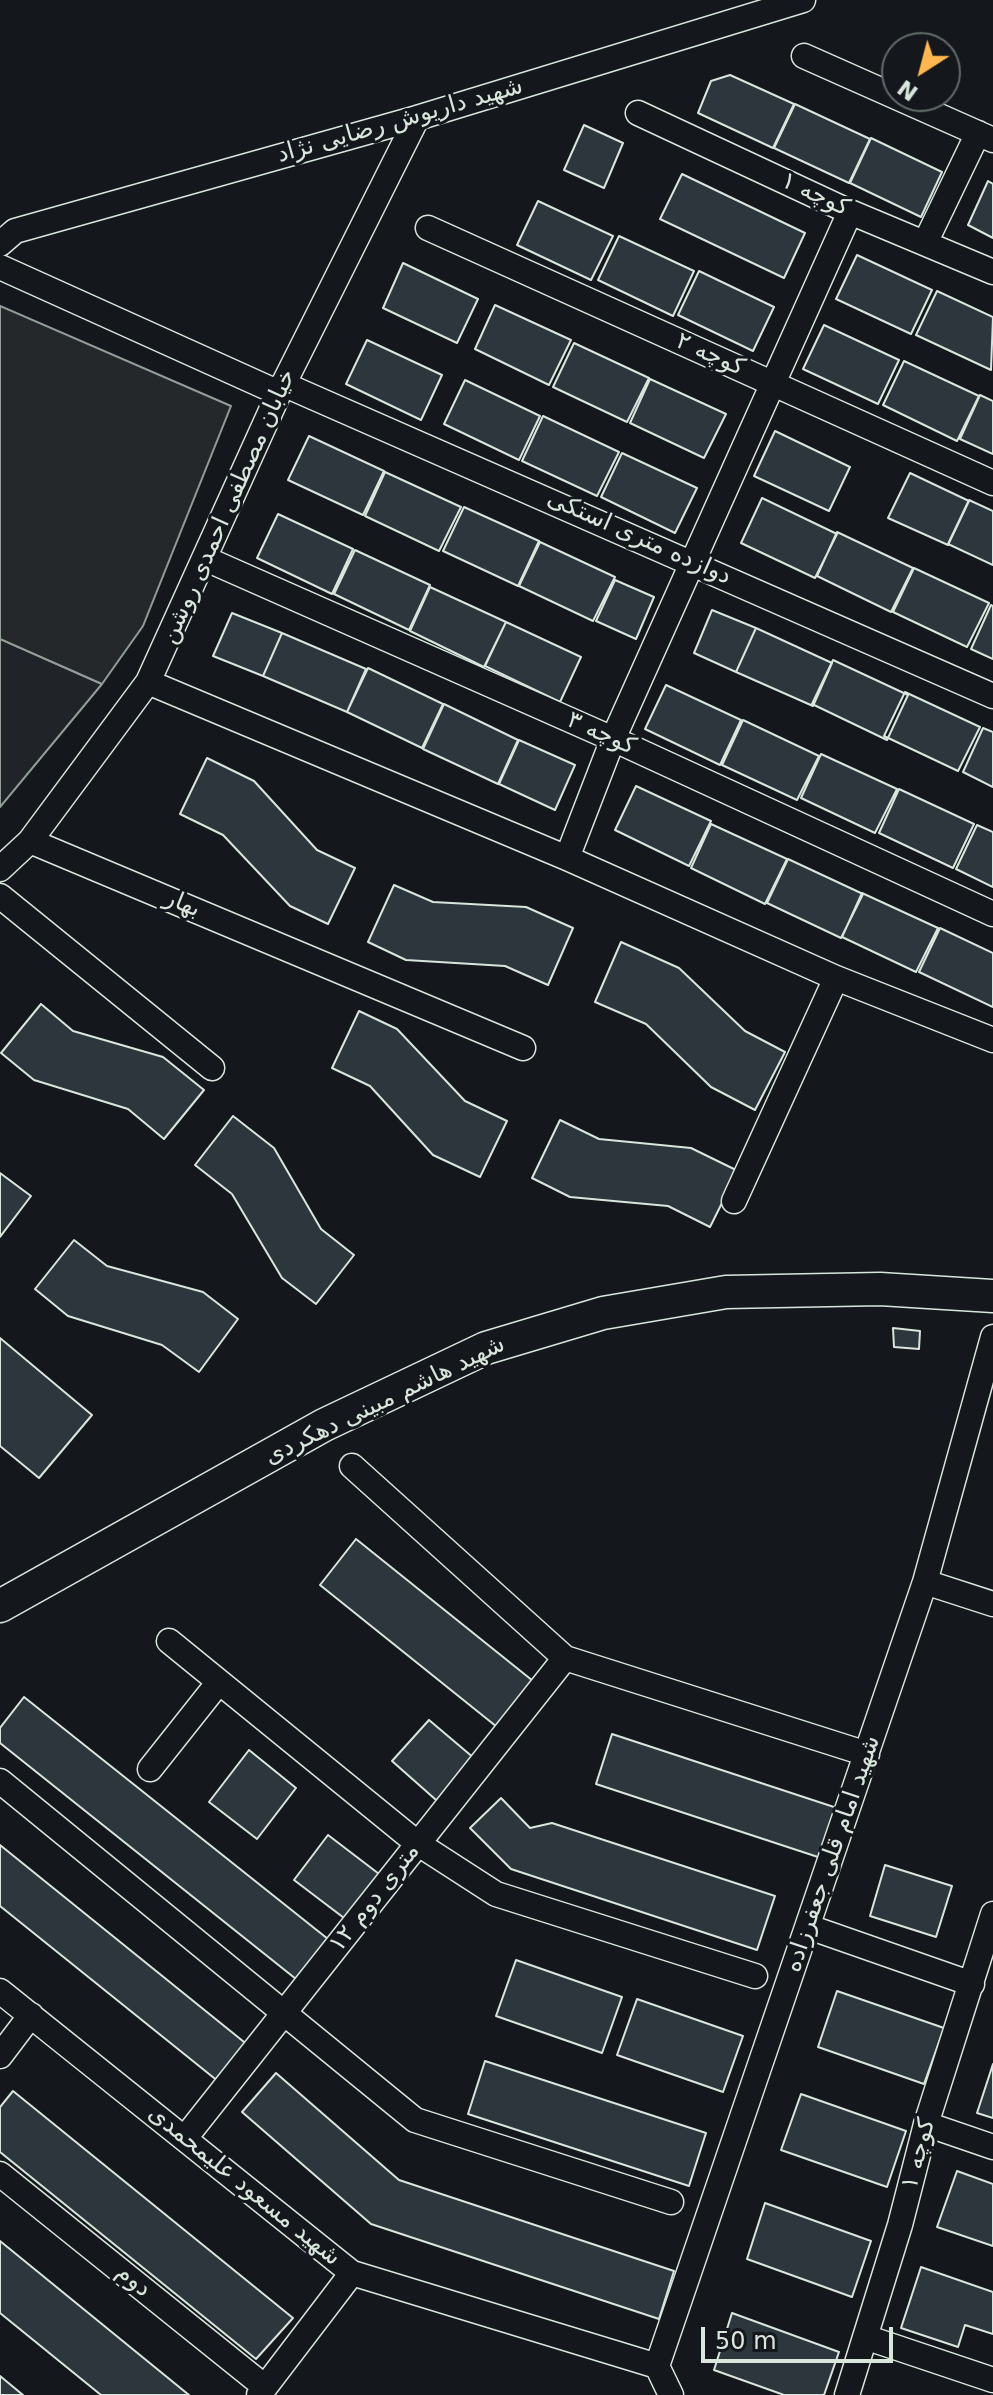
<!DOCTYPE html>
<meta charset="utf-8">
<style>
body{margin:0}
#map{position:relative;width:993px;height:2395px;overflow:hidden;background:#14181c;font-family:"DejaVu Sans",sans-serif}
canvas{display:block}
.north{position:absolute;left:881px;top:32px;width:80px;height:80px;box-sizing:border-box;background:#14181c;border:2px solid #626a69;border-radius:50%;rotate:216deg;font-size:22px;font-weight:700;line-height:32px;text-align:center;color:#d8e6dc}
.north::after{content:'';display:block;margin:auto;width:28px;height:36px;background:#ffb74d;clip-path:polygon(50% 0,100% 100%,50% 72%,0 100%)}
.scale{position:absolute;left:701px;top:2327px;width:192px;height:36px;box-sizing:border-box;border:4px solid #d8e6dc;border-top:0;padding-left:10px;font-size:24px;line-height:28px;white-space:nowrap;color:#d8e6dc;-webkit-text-stroke:6px #14181c;paint-order:stroke}
</style>
<div id="map">
<canvas width="993" height="2395"></canvas>
<div class="north">N</div>
<div class="scale">50 m</div>
</div>
<script>
const g = document.querySelector('canvas').getContext('2d');
g.lineJoin = 'round';
function fill(path, color) { g.fillStyle = color; g.fill(path, 'evenodd'); }
const shape = rows => new Path2D(rows.map(r => 'M' + r).join(''));
function stroke(path, color, width, dash) { g.strokeStyle = color; g.lineWidth = width; g.lineCap = dash ? 'butt' : 'round'; g.setLineDash(dash || []); g.stroke(path); }
function label(font, color, halo, rows, align = 'center') {
  g.font = font + ' "DejaVu Sans","Noto Naskh Arabic",sans-serif'; g.lineWidth = 6; g.setLineDash([]); g.textBaseline = 'middle'; g.strokeStyle = halo; g.fillStyle = color; for (const [text, x, y, turn = 0] of rows) {
    g.save(); g.translate(x, y); g.rotate((+turn || 0) * Math.PI / 180); g.textAlign = isNaN(turn) ? turn : align; if (halo) g.strokeText(text, 0, 0); g.fillText(text, 0, 0); g.restore();
  }
}
const green = shape([
 [0,639,102,684,0,807,0,639]
]);
fill(green, '#202428');
stroke(green, '#939e99', 2);
const parking = shape([
 [0,306,231,406,143,626,102,684,0,639,0,306]
]);
fill(parking, '#24282b');
stroke(parking, '#939e99', 2);
const building = shape([
 [730,75,794,104,773,148,698,113,711,81,730,75],
 [795,104,870,139,849,183,774,148,795,104],
 [584,125,623,143,604,188,564,170,584,125],
 [871,138,942,172,921,217,850,183,871,138],
 [682,174,805,233,784,278,660,219,682,174],
 [988,181,993,184,993,238,968,225,988,181],
 [538,201,613,236,591,280,517,245,538,201],
 [619,236,694,271,673,316,598,280,619,236],
 [857,255,932,290,911,334,836,299,857,255],
 [403,263,478,299,457,343,383,308,403,263],
 [699,271,774,307,753,351,678,315,699,271],
 [937,291,993,317,991,370,916,335,937,291],
 [495,305,571,340,549,385,475,349,495,305],
 [824,325,899,360,878,404,803,369,824,325],
 [367,340,442,375,421,420,346,384,367,340],
 [574,343,649,378,627,422,553,387,574,343],
 [904,361,979,396,957,441,883,405,904,361],
 [650,379,726,414,704,458,630,423,650,379],
 [465,380,540,416,519,460,444,424,465,380],
 [980,395,993,401,993,454,960,439,980,395],
 [543,416,619,452,597,496,522,461,543,416],
 [775,431,850,467,829,511,754,476,775,431],
 [309,436,384,471,363,515,288,480,309,436],
 [622,453,697,488,675,533,601,497,622,453],
 [385,472,461,507,439,551,365,516,385,472],
 [910,473,969,501,948,545,888,518,910,473],
 [762,498,837,534,815,578,741,543,762,498],
 [969,500,993,511,993,565,948,544,969,500],
 [464,507,539,541,518,586,443,551,464,507],
 [278,514,353,549,332,594,257,558,278,514],
 [837,532,913,568,891,612,817,576,837,532],
 [540,542,615,577,593,621,519,586,540,542],
 [355,550,430,585,409,630,334,594,355,550],
 [914,568,989,603,967,647,893,612,914,568],
 [615,580,654,597,636,639,596,621,615,580],
 [430,587,506,622,484,667,410,631,430,587],
 [991,605,993,606,993,659,971,649,991,605],
 [712,610,756,628,736,672,694,653,712,610],
 [232,613,282,633,263,676,213,656,232,613],
 [506,622,581,657,560,702,485,666,506,622],
 [756,628,832,663,813,706,736,672,756,628],
 [282,633,366,669,347,712,263,676,282,633],
 [833,660,908,695,887,740,812,704,833,660],
 [368,668,443,704,422,748,347,712,368,668],
 [666,685,741,720,720,765,645,729,666,685],
 [905,692,980,727,958,771,884,736,905,692],
 [444,704,518,740,498,784,423,749,444,704],
 [743,720,819,756,797,800,722,765,743,720],
 [983,728,993,732,993,787,963,772,983,728],
 [519,740,575,765,555,810,499,784,519,740],
 [821,754,897,789,875,833,801,798,821,754],
 [207,758,254,781,317,850,355,868,328,924,290,906,223,835,180,814,207,758],
 [636,786,711,821,689,866,615,830,636,786],
 [899,789,974,824,953,868,879,833,899,789],
 [711,824,787,859,765,904,691,868,711,824],
 [977,825,993,832,993,887,956,869,977,825],
 [788,859,863,894,841,938,767,903,788,859],
 [394,885,433,902,526,907,573,928,548,985,505,966,406,960,368,942,394,885],
 [862,893,938,928,916,972,842,937,862,893],
 [940,928,993,953,993,1007,919,972,940,928],
 [621,942,679,968,745,1031,785,1052,755,1110,711,1087,646,1024,595,1002,621,942],
 [41,1004,73,1031,163,1057,204,1090,164,1139,128,1109,34,1080,1,1053,41,1004],
 [359,1011,397,1029,465,1101,507,1121,480,1177,433,1155,370,1086,332,1068,359,1011],
 [233,1116,274,1148,321,1229,354,1255,316,1304,282,1278,232,1194,195,1165,233,1116],
 [560,1120,599,1139,691,1148,738,1171,710,1227,668,1206,570,1197,532,1178,560,1120],
 [0,1173,31,1196,0,1237,0,1173],
 [74,1240,107,1266,203,1292,238,1319,199,1372,162,1345,68,1316,35,1289,74,1240],
 [893,1328,920,1331,919,1349,894,1347,893,1328],
 [0,1338,92,1415,39,1478,0,1446,0,1338],
 [356,1539,543,1689,507,1735,320,1585,356,1539],
 [24,1697,338,1947,306,1987,0,1743,0,1728,24,1697],
 [429,1720,481,1764,444,1807,392,1761,429,1720],
 [612,1734,837,1808,821,1858,596,1784,612,1734],
 [249,1750,296,1788,257,1839,209,1802,249,1750],
 [501,1798,530,1828,552,1823,775,1896,757,1950,511,1869,470,1828,501,1798],
 [328,1835,383,1877,348,1921,294,1880,328,1835],
 [0,1845,249,2046,219,2082,0,1906,0,1845],
 [885,1865,952,1886,936,1937,870,1916,885,1865],
 [516,1960,622,1997,602,2053,496,2016,516,1960],
 [837,1991,944,2028,924,2084,818,2047,837,1991],
 [637,1999,743,2036,723,2092,617,2055,637,1999],
 [485,2061,706,2133,689,2186,468,2114,485,2061],
 [993,2064,993,2118,977,2113,993,2064],
 [276,2073,399,2180,674,2271,659,2319,371,2224,242,2112,276,2073],
 [13,2091,293,2318,256,2359,0,2152,0,2107,13,2091],
 [801,2094,906,2131,887,2187,781,2150,801,2094],
 [957,2171,993,2184,993,2246,937,2227,957,2171],
 [765,2203,871,2241,852,2297,747,2259,765,2203],
 [0,2241,189,2395,101,2395,0,2313,0,2241],
 [921,2267,993,2292,993,2334,965,2325,958,2347,901,2328,921,2267],
 [732,2313,839,2352,824,2395,784,2395,714,2370,732,2313],
 [0,2376,23,2395,0,2395,0,2376]
]);
fill(building, '#2c363c');
stroke(building, '#d8e6dc', 2);
const minor = shape([
 [804,56,993,140],
 [638,113,850,212,993,272],
 [428,228,993,483],
 [926,241,978,133],
 [0,244,15,231,417,118,803,0],
 [0,267,279,393],
 [283,384,993,696],
 [206,559,613,739,993,914],
 [148,682,567,858,836,978,993,1040],
 [30,841,523,1048],
 [567,858,613,739,850,212],
 [0,869,30,841,148,682,279,393,417,118],
 [0,896,212,1068],
 [734,1201,836,978],
 [352,1466,565,1658,867,1754],
 [925,1582,993,1604],
 [169,1641,417,1843,496,1894,755,1976],
 [150,1769,219,1682],
 [0,1781,415,2120,671,2202],
 [809,1927,972,1984],
 [0,1991,352,2273,657,2366],
 [0,2056,31,2015],
 [926,2124,993,2147],
 [185,2138,565,1658],
 [0,2174,265,2387],
 [865,2337,993,2380],
 [657,2366,925,1582,993,1337],
 [657,2366,671,2395],
 [259,2395,352,2273],
 [847,2395,900,2225,926,2124,993,1914]
]);
const secondary = shape([
 [0,1606,324,1425,486,1348,603,1313,726,1292,880,1289,993,1296]
]);
stroke(minor, '#d8e6dc', 27);
stroke(secondary, '#d8e6dc', 35);
stroke(minor, '#14181c', 24);
stroke(secondary, '#14181c', 32);
label('24px', '#d8e6dc', '#14181c', [
 ["شهید داریوش رضایی نژاد",400,121,-16],
 ["کوچه ۱",815,195,25],
 ["کوچه ۲",710,355,24],
 ["خیابان مصطفی احمدی روشن",229,507,-66],
 ["دوازده متری استکی",639,538,24],
 ["کوچه ۳",601,734,24],
 ["بهار",182,904,22],
 ["شهید هاشم مبینی دهکردی",385,1401,-26],
 ["شهید امام قلی جعفرزاده",833,1854,-71],
 ["۱۲ متری دوم",375,1898,-52],
 ["کوچه ۱",919,2154,-75],
 ["شهید مسعود علیمحمدی",244,2186,39],
 ["دوم",133,2281,39]
]);
</script>
